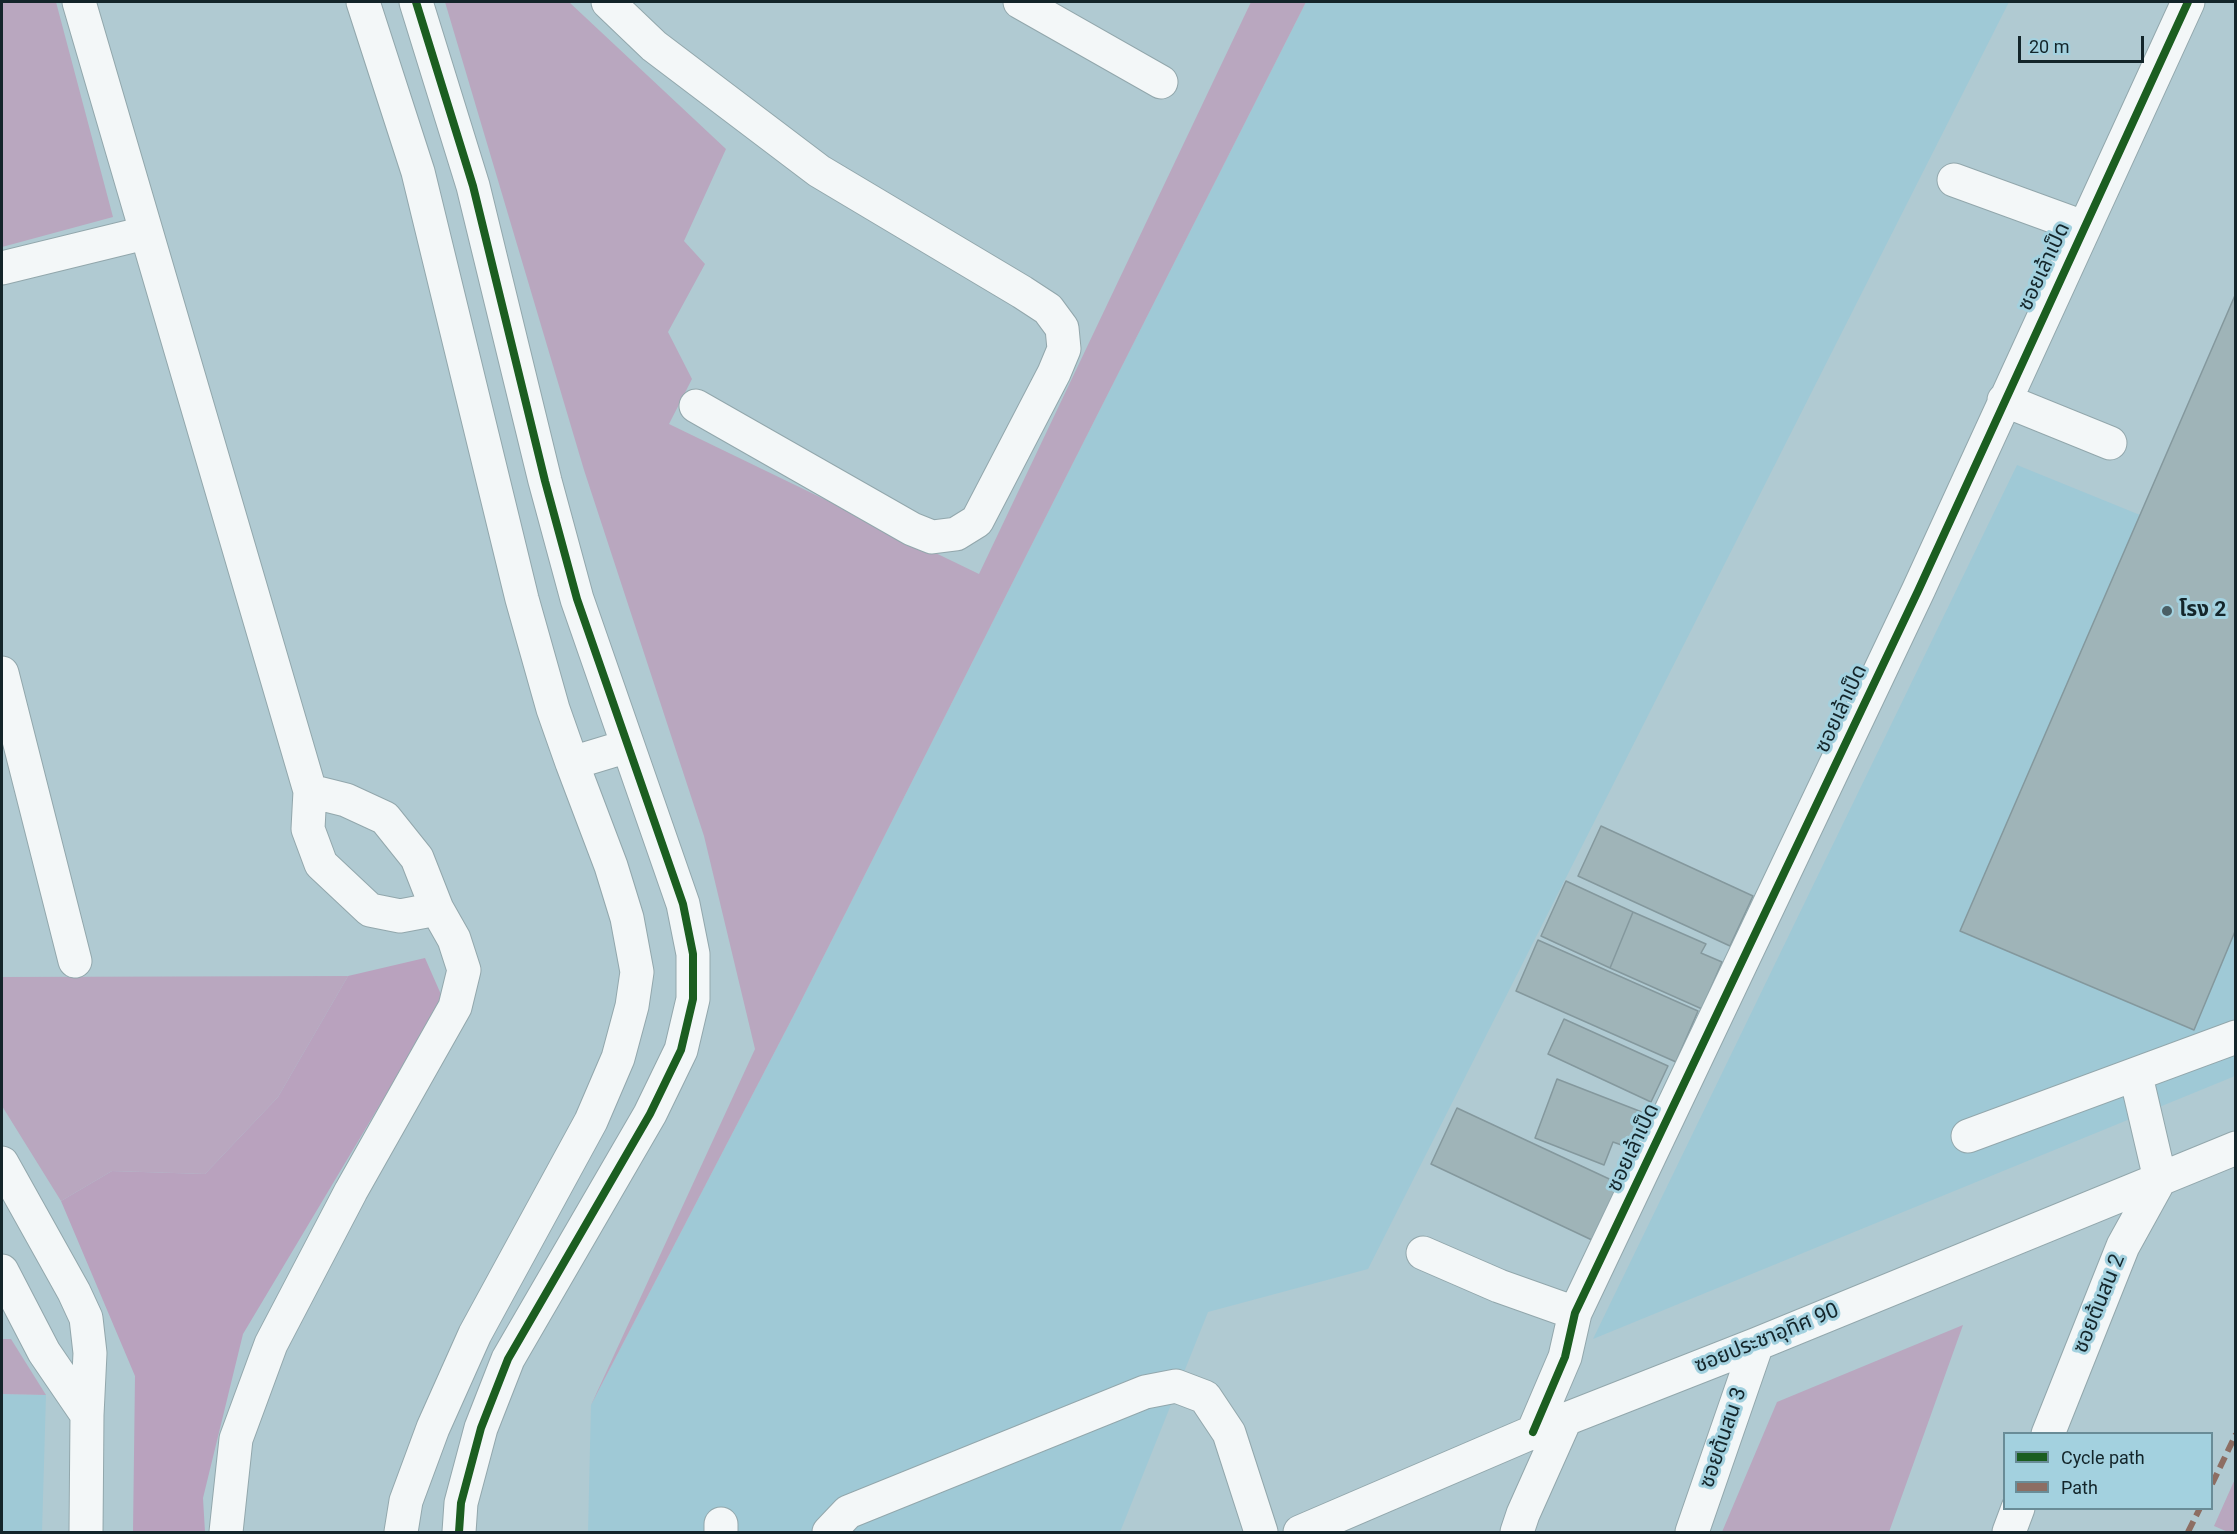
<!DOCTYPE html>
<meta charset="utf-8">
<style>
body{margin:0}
#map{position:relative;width:2237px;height:1534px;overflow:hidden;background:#b0cad2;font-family:Roboto,sans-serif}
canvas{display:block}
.frame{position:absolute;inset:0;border:3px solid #13252a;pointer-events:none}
.legend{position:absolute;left:2003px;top:1432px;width:210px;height:78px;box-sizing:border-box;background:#a3d1df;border:2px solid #698c97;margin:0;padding:8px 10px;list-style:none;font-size:18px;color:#13252a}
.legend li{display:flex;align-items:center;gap:12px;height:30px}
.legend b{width:30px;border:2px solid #698c97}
.scale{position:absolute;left:2018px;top:36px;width:126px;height:27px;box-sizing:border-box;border:3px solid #13252a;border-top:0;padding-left:8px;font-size:18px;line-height:21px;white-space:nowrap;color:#13252a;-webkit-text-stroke:4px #a3d1df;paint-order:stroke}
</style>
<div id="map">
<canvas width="2237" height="1534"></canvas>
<div class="frame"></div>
<ul class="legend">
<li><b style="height:8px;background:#1b5e20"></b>Cycle path</li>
<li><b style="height:8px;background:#8d6e63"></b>Path</li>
</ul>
<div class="scale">20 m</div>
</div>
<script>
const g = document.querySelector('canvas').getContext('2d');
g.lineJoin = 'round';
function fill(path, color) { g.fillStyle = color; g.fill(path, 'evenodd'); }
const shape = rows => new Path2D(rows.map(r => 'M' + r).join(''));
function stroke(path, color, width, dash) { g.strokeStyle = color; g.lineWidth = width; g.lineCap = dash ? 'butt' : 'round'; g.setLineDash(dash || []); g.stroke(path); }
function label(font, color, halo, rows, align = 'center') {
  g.font = font + ' Roboto,"Noto Sans Thai",sans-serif'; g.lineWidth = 6; g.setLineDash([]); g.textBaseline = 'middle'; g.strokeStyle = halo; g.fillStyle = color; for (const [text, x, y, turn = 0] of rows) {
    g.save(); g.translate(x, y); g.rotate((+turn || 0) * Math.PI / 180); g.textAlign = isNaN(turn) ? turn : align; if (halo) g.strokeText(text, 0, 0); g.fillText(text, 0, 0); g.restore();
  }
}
fill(shape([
 [1306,2,2009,2,1368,1269,1208,1312,1120,1532,588,1532,591,1405,797,1009],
 [2235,299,2235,1076,1593,1339,2017,465,2145,517],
 [2,1394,46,1395,42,1532,2,1532]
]), '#9fc9d6');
fill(shape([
 [2,2,56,2,113,217,2,247],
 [445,2,569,2,726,149,684,241,705,264,668,332,692,379,669,424,979,574,1251,2,1306,2,797,1009,591,1405,755,1049,704,836,584,470],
 [348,976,278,1097,205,1174,112,1171,61,1201,2,1106,2,977],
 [1963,1325,1889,1532,1722,1532,1777,1402],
 [2,1339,11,1339,46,1395,2,1394],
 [2235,1479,2235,1532,2228,1532,2214,1526]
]), '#b9a7bf');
fill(shape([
 [425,958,443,999,243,1334,203,1498,205,1532,133,1532,135,1376,61,1201,112,1171,205,1174,278,1097,348,976]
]), '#b9a2be');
const building = shape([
 [2236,293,2236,929,2194,1030,1960,931,2236,293],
 [1601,826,1753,896,1730,946,1578,876,1601,826],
 [1566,881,1633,912,1610,968,1541,936,1566,881],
 [1633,912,1706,944,1701,953,1722,962,1702,1009,1610,968,1633,912],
 [1538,940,1698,1011,1676,1062,1516,991,1538,940],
 [1564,1019,1668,1066,1651,1102,1548,1054,1564,1019],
 [1557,1079,1647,1114,1633,1149,1613,1142,1604,1165,1535,1138,1557,1079],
 [1457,1108,1620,1184,1594,1241,1431,1164,1457,1108]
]);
fill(building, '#9fb4b8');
stroke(building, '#84989d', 1.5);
const minor = shape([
 [79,2,310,791,308,829,321,864,370,910,400,916,437,909],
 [363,2,418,172,522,599,553,709,572,763,611,866,627,918,637,972,632,1006,618,1058,591,1121,475,1334,433,1428,406,1501,401,1532],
 [416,2,473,186,545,481,577,599,683,904,693,954,693,999,681,1050,650,1114,508,1359,481,1428,461,1503,459,1532],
 [608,2,654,46,819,171,1022,292,1048,309,1062,328,1064,349,1054,373,977,521,956,534,932,537,912,529,696,406],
 [1020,2,1161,82],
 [1954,180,2083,227],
 [2,268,145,233],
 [2004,400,2110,443],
 [2,673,75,961],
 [572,763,628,746],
 [1968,1136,2236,1037],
 [2,1163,74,1292,86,1318,90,1353,87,1415,86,1532],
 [1423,1253,1499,1286,1575,1313],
 [2,1271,44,1352,87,1415],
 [1533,1432,1565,1357,1575,1313,1918,591,2188,2],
 [2048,1434,2123,1246,2160,1179,2136,1076],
 [226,1532,236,1439,271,1344,351,1191,455,1007,464,970,454,939,437,909,417,858,385,818,346,800,310,791],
 [721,1532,721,1524],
 [829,1532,848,1512,1145,1392,1176,1386,1205,1397,1229,1433,1261,1532],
 [1300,1532,1533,1432,1757,1344,2236,1148],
 [1517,1532,1523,1514,1565,1420],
 [1692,1532,1757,1344],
 [2009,1532,2018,1508]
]);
stroke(minor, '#92a7ac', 35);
stroke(minor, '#f3f7f8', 33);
stroke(shape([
 [2212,1484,2236,1434],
 [2188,1532,2200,1508]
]), '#8d6e63', 6, [12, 6]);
stroke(shape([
 [416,2,473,186,545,481,577,599,683,904,693,954,693,999,681,1050,650,1114,508,1359,481,1428,461,1503,459,1532],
 [1533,1432,1565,1357,1575,1313,1918,591,2188,2]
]), '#1b5e20', 8);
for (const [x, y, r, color] of [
 [2167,611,6,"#4a5f65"]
]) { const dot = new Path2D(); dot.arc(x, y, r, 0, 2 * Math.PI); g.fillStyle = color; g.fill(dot); stroke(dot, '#a3d1df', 2); }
label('21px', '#13252a', '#a3d1df', [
 ["ซอยเล้าเป็ด",2045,267,-65],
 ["ซอยเล้าเป็ด",1842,709,-65],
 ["ซอยเล้าเป็ด",1634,1148,-65],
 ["ซอยต้นสน 2",2100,1304,-68],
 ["ซอยประชาอุทิศ 90",1767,1339,-22],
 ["ซอยต้นสน 3",1724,1438,-71]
]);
label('bold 21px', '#13252a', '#a3d1df', [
 ["โรง 2",2179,611]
], 'left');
</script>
